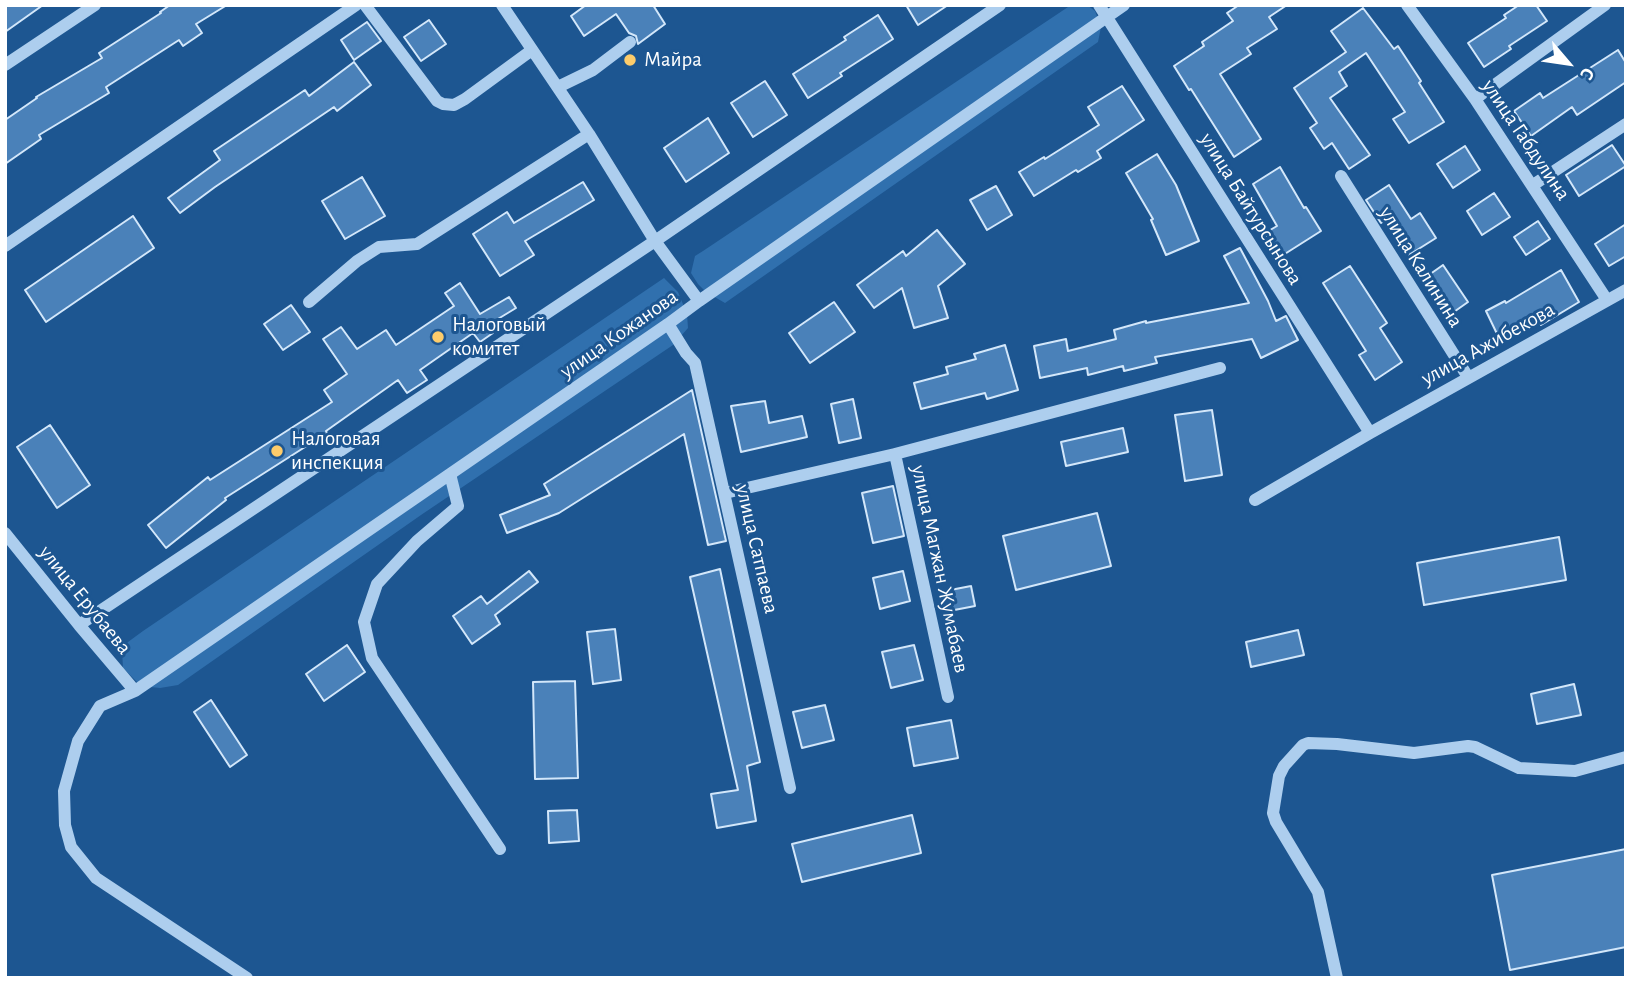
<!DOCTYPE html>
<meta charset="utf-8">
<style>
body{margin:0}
#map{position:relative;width:1631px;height:983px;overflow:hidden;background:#1d5691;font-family:"Alegreya Sans",sans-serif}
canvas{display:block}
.frame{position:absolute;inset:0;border:7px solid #fff;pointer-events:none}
.north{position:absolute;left:1533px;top:28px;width:70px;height:70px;-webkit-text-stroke:5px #1d5691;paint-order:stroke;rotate:119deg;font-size:19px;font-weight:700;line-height:28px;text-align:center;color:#fff}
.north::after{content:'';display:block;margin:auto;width:24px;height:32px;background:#fff;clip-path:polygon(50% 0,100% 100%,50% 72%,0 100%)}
</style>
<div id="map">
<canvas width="1631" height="983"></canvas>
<div class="frame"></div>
<div class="north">С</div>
</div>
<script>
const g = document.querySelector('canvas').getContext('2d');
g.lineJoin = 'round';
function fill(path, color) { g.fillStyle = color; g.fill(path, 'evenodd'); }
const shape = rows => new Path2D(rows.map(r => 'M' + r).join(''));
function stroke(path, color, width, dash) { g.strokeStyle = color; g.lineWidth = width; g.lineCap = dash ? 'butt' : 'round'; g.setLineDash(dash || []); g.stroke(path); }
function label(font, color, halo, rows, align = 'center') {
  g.font = font + ' "Alegreya Sans",sans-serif'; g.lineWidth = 6; g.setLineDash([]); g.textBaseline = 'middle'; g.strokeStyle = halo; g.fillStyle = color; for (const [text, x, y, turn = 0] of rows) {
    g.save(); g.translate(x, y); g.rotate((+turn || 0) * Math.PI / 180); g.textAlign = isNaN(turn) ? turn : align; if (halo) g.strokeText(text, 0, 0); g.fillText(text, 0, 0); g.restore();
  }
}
fill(shape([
 [1071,5,1087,5,1095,11,1101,27,1098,42,725,303,706,292,698,284,691,273,695,256,703,251],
 [664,278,678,292,687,314,688,328,673,345,421,515,178,685,160,688,141,686,123,668,122,650,128,642,143,631]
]), '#3070ae');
const building = shape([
 [5,5,43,5,5,32,5,5],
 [170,5,227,5,196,24,202,33,183,46,179,40,106,87,109,93,39,135,41,139,5,164,5,120,37,98,36,97,102,58,99,53,161,13,160,12,170,5],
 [586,5,653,5,665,24,638,44,636,36,629,33,616,14,584,36,571,16,586,5],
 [906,5,948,5,918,25,906,5],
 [1239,5,1287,5,1269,17,1277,29,1247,48,1251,54,1220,74,1261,139,1234,157,1191,89,1189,90,1174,66,1204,46,1202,42,1233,21,1227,13,1239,5],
 [1519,5,1536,5,1547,21,1509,46,1511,49,1484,67,1468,43,1506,18,1504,15,1519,5],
 [1363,8,1394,49,1398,46,1421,81,1419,83,1444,122,1409,143,1393,119,1405,112,1366,53,1339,72,1347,86,1330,98,1370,155,1349,169,1332,143,1324,149,1310,128,1317,123,1294,88,1346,52,1331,31,1363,8],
 [878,15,893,39,840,73,842,76,808,98,793,74,846,40,844,37,878,15],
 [429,20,446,44,421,61,404,37,429,20],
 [367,22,381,41,354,60,341,40,367,22],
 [1618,50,1626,63,1626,82,1577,115,1572,107,1531,136,1514,111,1540,93,1543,98,1618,50],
 [354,62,371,85,337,111,334,107,215,187,180,213,168,198,220,160,214,151,305,90,309,96,354,62],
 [765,81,787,115,753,137,731,103,765,81],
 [1122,86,1144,120,1097,151,1101,158,1078,172,1076,170,1034,196,1019,172,1044,157,1045,159,1099,125,1088,107,1122,86],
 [708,118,729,153,686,182,664,148,708,118],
 [1612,145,1626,166,1579,196,1566,175,1612,145],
 [1465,146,1480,170,1453,188,1437,164,1465,146],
 [1157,154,1176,185,1199,241,1166,255,1151,220,1153,219,1126,173,1157,154],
 [1280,167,1304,208,1306,207,1321,231,1280,257,1265,233,1277,226,1253,184,1280,167],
 [362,177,385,216,345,239,322,201,362,177],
 [583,182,594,200,525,241,534,255,500,276,473,234,507,212,514,223,583,182],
 [1389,185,1411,219,1420,213,1436,238,1409,255,1386,219,1381,223,1366,200,1389,185],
 [996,186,1012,215,987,230,970,200,996,186],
 [1494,193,1510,217,1482,235,1467,211,1494,193],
 [133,216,154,248,46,322,25,290,133,216],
 [1538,221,1550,239,1526,255,1514,237,1538,221],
 [1626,224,1626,256,1609,266,1595,244,1626,224],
 [937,230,965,264,938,286,948,318,914,328,902,288,874,308,857,285,903,251,906,256,937,230],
 [1240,248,1268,301,1276,321,1286,316,1298,340,1261,358,1252,339,1155,357,1157,363,1124,371,1123,366,1088,375,1087,368,1040,378,1034,346,1066,339,1068,351,1116,339,1114,330,1146,321,1146,323,1249,303,1224,256,1240,248],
 [1443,265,1468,302,1451,314,1426,277,1443,265],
 [1350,266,1387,323,1380,328,1402,362,1375,380,1359,355,1366,351,1323,283,1350,266],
 [1561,270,1579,302,1541,325,1538,318,1499,338,1486,311,1505,301,1506,303,1561,270],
 [460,283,480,314,509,297,516,308,488,325,493,333,480,342,473,333,420,370,427,380,407,393,398,380,326,431,327,433,225,498,226,500,166,548,148,525,208,477,210,480,332,402,324,390,347,374,323,339,341,327,357,349,386,330,396,345,454,306,445,293,460,283],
 [834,302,855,332,810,363,789,333,834,302],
 [291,305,310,332,283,350,264,324,291,305],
 [1005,345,1018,390,987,399,985,393,921,409,914,383,948,374,946,367,976,359,974,354,1005,345],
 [692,390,726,541,708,545,684,434,559,513,507,533,500,515,550,495,544,484,692,390],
 [853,399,861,438,839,443,831,404,853,399],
 [765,401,769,423,802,416,807,437,741,452,731,406,765,401],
 [1212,410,1222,475,1185,481,1175,415,1212,410],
 [50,425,90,485,57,508,17,447,50,425],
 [1123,428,1128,452,1066,466,1061,442,1123,428],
 [893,486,904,536,873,543,862,493,893,486],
 [1097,513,1111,566,1016,590,1003,536,1097,513],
 [1559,537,1566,580,1424,605,1417,563,1559,537],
 [720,569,760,762,747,766,756,821,717,828,711,794,738,790,690,577,720,569],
 [529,571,538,582,495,615,500,624,472,644,453,616,481,596,487,604,529,571],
 [903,571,910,601,880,609,873,578,903,571],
 [971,586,975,606,944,612,940,592,971,586],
 [615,629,621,680,593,684,587,632,615,629],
 [1298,630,1304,655,1251,667,1246,642,1298,630],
 [347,645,365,672,324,701,306,674,347,645],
 [914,645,923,680,891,688,882,652,914,645],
 [575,681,578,778,535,779,533,682,575,681],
 [1574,684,1581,715,1537,724,1531,694,1574,684],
 [211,700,247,755,230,767,194,712,211,700],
 [825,705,834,740,802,748,793,712,825,705],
 [951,720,958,758,914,766,907,728,951,720],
 [577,810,579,841,549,843,548,811,577,810],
 [912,815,921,853,802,882,792,844,912,815],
 [1626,849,1626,947,1510,970,1492,875,1626,849]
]);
fill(building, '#4a81b9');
stroke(building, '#d3e7fa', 2);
stroke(shape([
 [365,5,437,101,443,104,454,105,465,99,532,50],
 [502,5,589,134,655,241,699,301],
 [1099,5,1370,433],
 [1407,5,1475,99,1607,300],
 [5,65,95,5],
 [558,87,593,70,630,42],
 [1475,99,1605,5],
 [1341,176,1468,377],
 [1533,185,1626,124],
 [5,246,356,5],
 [309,302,357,261,379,247,417,244,589,134],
 [668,324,686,353,695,363,790,788],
 [895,454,1220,368],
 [450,474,458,506,417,541,377,584,364,622,372,658,500,849],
 [725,493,895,454,948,697],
 [1255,500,1370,433,1626,290],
 [5,533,79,625,135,691],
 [79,625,655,241,1000,5],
 [247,978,96,878,71,847,65,825,64,791,78,741,100,706,135,691,668,324,699,301,1124,5],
 [1337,978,1318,892,1276,822,1273,813,1279,776,1284,766,1303,745,1308,743,1337,744,1414,753,1468,746,1475,747,1519,768,1575,771,1626,757]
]), '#adceee', 12);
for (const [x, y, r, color] of [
 [630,60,7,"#fdcc6b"],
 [438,337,7,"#fdcc6b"],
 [277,451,7,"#fdcc6b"]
]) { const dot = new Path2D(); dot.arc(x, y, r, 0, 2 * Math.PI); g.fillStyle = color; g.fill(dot); stroke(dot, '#1d5691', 2.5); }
label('21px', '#fff', '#1d5691', [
 ["Майра",644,60],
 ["Налоговый",452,325],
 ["комитет",452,349],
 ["Налоговая",291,439],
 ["инспекция",291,463]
], 'left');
label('21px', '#fff', '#1d5691', [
 ["улица Габдулина",1526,140,56],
 ["улица Байтурсынова",1251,209,58],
 ["улица Калинина",1421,267,58],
 ["улица Кожанова",619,334,-35],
 ["улица Ажибекова",1488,344,-29],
 ["улица Сатпаева",757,549,77],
 ["улица Магжан Жумабаев",940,569,78],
 ["улица Ерубаева",85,600,51]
]);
</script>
